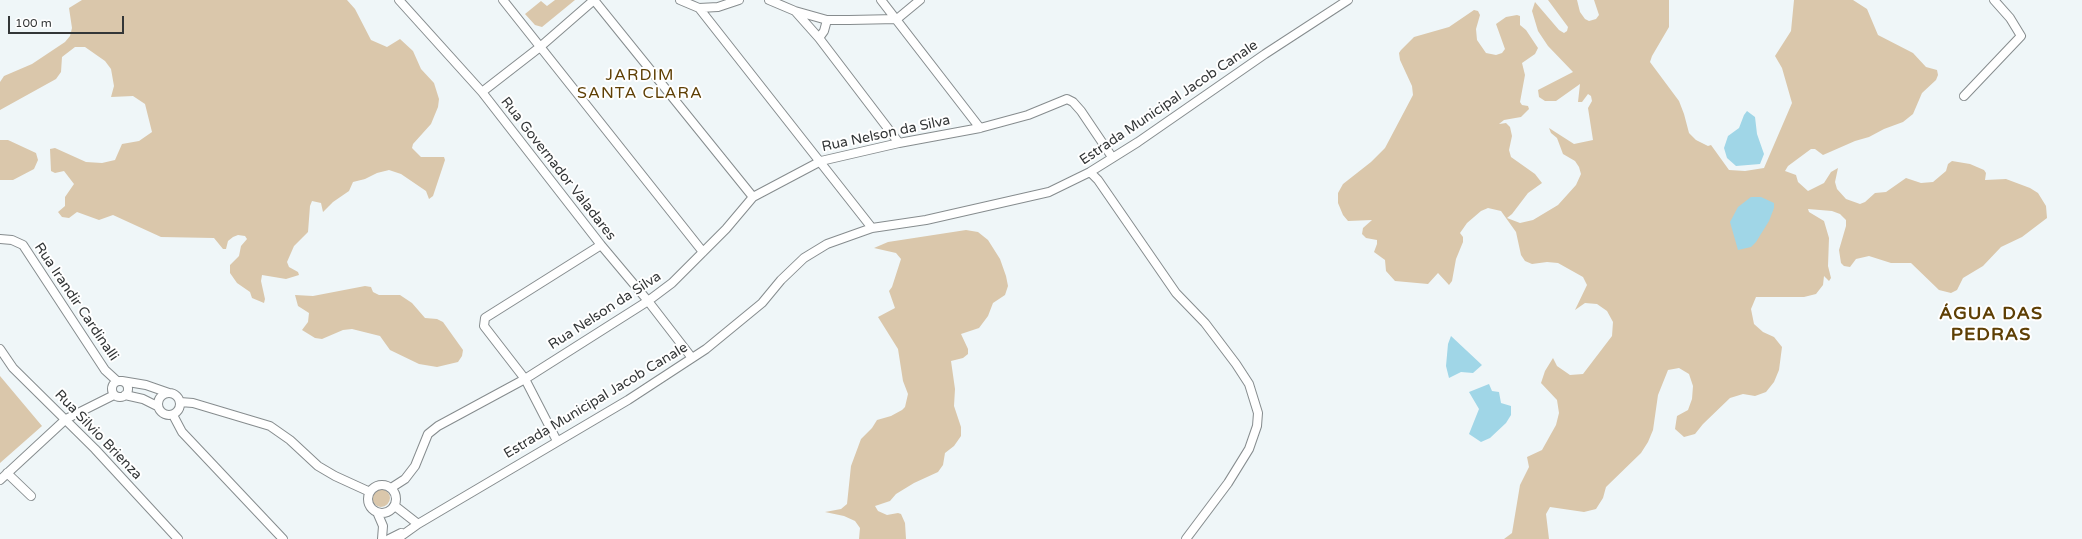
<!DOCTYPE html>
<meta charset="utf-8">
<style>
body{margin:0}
#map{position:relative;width:2082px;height:539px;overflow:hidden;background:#eff6f8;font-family:"Varela Round",sans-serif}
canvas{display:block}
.scale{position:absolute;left:8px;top:16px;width:116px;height:18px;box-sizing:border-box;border:2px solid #333637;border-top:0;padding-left:5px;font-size:12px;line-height:14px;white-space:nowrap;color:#333637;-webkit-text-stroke:3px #fff;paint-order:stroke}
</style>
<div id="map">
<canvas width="2082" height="539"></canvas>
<div class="scale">100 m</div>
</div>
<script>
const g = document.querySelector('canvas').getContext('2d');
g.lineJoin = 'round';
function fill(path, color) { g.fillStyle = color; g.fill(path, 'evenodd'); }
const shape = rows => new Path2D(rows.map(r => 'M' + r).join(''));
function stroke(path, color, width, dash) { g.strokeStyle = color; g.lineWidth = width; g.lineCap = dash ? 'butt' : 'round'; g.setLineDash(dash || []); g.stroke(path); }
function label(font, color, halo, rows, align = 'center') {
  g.font = font + ' "Varela Round",sans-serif'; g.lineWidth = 4; g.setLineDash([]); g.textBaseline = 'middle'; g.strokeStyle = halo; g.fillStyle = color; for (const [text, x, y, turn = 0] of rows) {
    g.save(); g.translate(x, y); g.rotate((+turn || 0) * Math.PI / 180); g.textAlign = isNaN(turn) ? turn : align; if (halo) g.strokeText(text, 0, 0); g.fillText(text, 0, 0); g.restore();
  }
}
fill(shape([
 [82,0,347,0,355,9,371,40,387,47,400,39,413,51,421,69,434,83,439,99,438,107,431,124,413,144,412,148,421,157,444,157,445,160,433,196,429,199,426,191,401,174,389,170,377,173,365,179,353,182,349,191,333,202,323,212,321,203,312,201,310,206,308,232,294,246,287,262,289,267,298,272,299,275,286,279,262,275,261,281,265,299,264,303,252,298,250,292,237,283,230,273,230,265,239,256,241,246,247,239,245,236,238,235,233,237,228,241,226,249,223,249,214,238,161,237,113,215,99,220,77,212,69,218,62,217,58,212,65,206,65,197,74,184,64,171,55,173,51,171,50,149,55,148,86,162,102,163,115,160,122,144,139,141,152,132,145,104,133,96,111,97,114,86,111,69,105,61,85,47,75,47,62,57,61,72,56,79,0,110,0,82,4,76,32,64,65,42,70,36,72,28,69,8],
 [555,0,575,0,542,27,535,25,525,14,541,1,547,6],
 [1548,0,1577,0,1580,12,1585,19,1589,21,1596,19,1599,15,1594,0,1669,0,1669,27,1652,56,1650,62,1679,101,1684,114,1689,133,1696,140,1708,146,1711,145,1729,170,1745,171,1764,168,1792,103,1782,68,1775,56,1791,31,1794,0,1853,0,1867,9,1878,35,1913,53,1926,67,1937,70,1938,75,1936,80,1922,93,1913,114,1903,122,1884,129,1869,137,1855,141,1823,155,1815,149,1811,149,1788,166,1785,171,1796,175,1798,182,1808,191,1824,183,1831,172,1838,168,1835,182,1837,189,1846,199,1860,204,1865,202,1875,193,1886,192,1906,178,1921,183,1933,182,1946,171,1948,164,1952,161,1970,164,1984,170,1986,173,1985,180,2006,179,2030,188,2038,193,2046,206,2047,218,2022,237,2001,247,1983,266,1963,278,1957,290,1951,293,1939,290,1911,263,1891,263,1869,256,1856,259,1850,267,1844,266,1841,263,1839,250,1846,226,1846,220,1840,214,1832,211,1808,209,1809,212,1824,221,1829,238,1828,266,1831,278,1829,281,1824,276,1823,285,1816,294,1804,297,1756,297,1751,309,1754,324,1763,332,1774,337,1782,347,1779,370,1774,382,1766,392,1755,396,1743,394,1730,398,1703,424,1695,434,1684,437,1675,429,1677,416,1688,410,1692,399,1693,386,1689,374,1679,368,1668,370,1658,395,1653,430,1648,442,1641,453,1606,487,1603,498,1596,509,1584,512,1550,507,1546,514,1549,539,1504,539,1512,533,1520,485,1529,467,1527,457,1542,450,1556,425,1559,413,1557,400,1541,383,1545,371,1553,358,1557,366,1570,375,1583,374,1612,336,1613,322,1607,311,1597,304,1585,303,1575,310,1587,285,1583,277,1558,263,1547,262,1532,264,1525,261,1521,255,1516,232,1501,211,1488,208,1481,211,1467,223,1460,233,1463,237,1463,242,1456,259,1452,281,1449,285,1438,273,1428,284,1395,281,1386,271,1385,260,1374,252,1377,244,1377,240,1366,238,1362,234,1363,228,1372,220,1348,221,1343,215,1338,203,1338,193,1343,184,1371,162,1385,148,1413,95,1412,86,1400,60,1399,53,1401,50,1414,37,1449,27,1474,10,1478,11,1480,15,1476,29,1477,40,1486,53,1496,55,1502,53,1505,49,1496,24,1506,17,1517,15,1520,16,1520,25,1526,30,1538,48,1535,54,1522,63,1525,75,1520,102,1522,105,1528,106,1529,109,1521,117,1504,120,1499,124,1506,123,1510,127,1512,136,1509,150,1511,157,1535,174,1542,183,1528,193,1512,214,1507,218,1520,223,1533,220,1558,205,1576,185,1581,174,1579,167,1575,161,1563,154,1557,138,1551,133,1549,128,1574,144,1593,140,1588,108,1592,101,1591,96,1588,94,1582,102,1578,102,1580,84,1556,101,1545,101,1539,97,1538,90,1573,72,1548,46,1538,31,1532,11,1535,2,1559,30,1564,33,1567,31,1568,27],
 [0,140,8,140,36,153,38,160,34,169,13,180,0,180],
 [966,230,978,232,988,240,1000,259,1006,276,1008,286,1005,295,993,303,988,316,979,328,961,334,968,349,968,354,963,358,951,361,955,389,954,406,961,427,961,436,954,446,945,453,943,465,938,472,914,483,896,494,890,501,875,506,878,511,887,515,898,513,901,514,905,523,906,539,859,539,860,528,855,521,844,516,825,512,841,509,847,504,851,466,861,439,872,428,877,420,891,416,902,410,905,407,908,394,903,381,898,349,878,317,895,308,889,291,892,287,901,259,896,253,874,248,888,242],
 [365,286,371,287,373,292,379,295,400,295,412,303,425,318,437,319,443,322,463,350,462,356,458,362,437,367,419,364,390,350,380,336,352,329,343,330,322,339,315,338,302,330,308,322,309,313,298,306,295,295,313,296],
 [0,376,42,426,0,463],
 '372 498a9 9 0 1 1 18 0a9 9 0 1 1-18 0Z'
]), '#dac7ab');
fill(shape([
 [1747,111,1755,117,1757,134,1764,154,1760,164,1736,166,1727,158,1724,148,1728,136,1739,128,1744,115],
 [1751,197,1761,197,1774,203,1774,208,1769,221,1756,242,1751,247,1738,250,1730,222,1738,207],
 [1451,336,1482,365,1473,373,1461,372,1449,378,1446,366,1448,344],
 [1489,384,1492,391,1499,392,1501,403,1511,406,1511,415,1506,423,1490,438,1481,442,1469,434,1479,409,1469,392]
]), '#a0d6e7');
const minor = shape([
 [399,0,482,92,601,245,648,301,692,358],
 [503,0,703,252],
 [594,0,753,197],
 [680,0,699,8,718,7,739,0],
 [769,0,795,11,827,20,849,20,897,19,920,0],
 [881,0,980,128],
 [699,8,872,228],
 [795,11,819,38,899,143],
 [819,38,824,31,827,20],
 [482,92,540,47,594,0],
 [1964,96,2021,36,2010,18,1994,0],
 [1090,172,1098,180,1176,293,1205,323,1236,364,1249,384,1258,413,1257,426,1249,449,1228,483,1186,539],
 [0,239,12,240,23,245,105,370,117,381],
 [0,349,13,368,95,449,178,539],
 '112 389a8 8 0 1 1 16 0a8 8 0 1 1-16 0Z',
 [122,381,146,385,169,393],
 '158 404a11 11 0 1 1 22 0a11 11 0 1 1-22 0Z',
 [125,395,143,399,157,406],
 [180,402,193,403,270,426,290,440,318,466,335,476,370,492],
 [173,415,182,432,283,539],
 [557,441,525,379,484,326,485,318,601,245],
 [7,473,31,496],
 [0,480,66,419,114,395],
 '368 499a14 14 0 1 1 28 0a14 14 0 1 1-28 0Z',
 [391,488,405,479,415,466,428,434,438,426,525,379,648,301,672,283,726,229,753,197,821,161,899,143,980,128,1028,115,1067,99,1073,102,1081,111,1112,157],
 [395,506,418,524,415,525],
 [377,512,383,526,382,539],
 [389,539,401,533],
 [397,539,418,524,628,400,706,349,762,303,781,280,804,258,827,244,872,228,926,220,1049,192,1090,172,1138,142,1265,54,1348,0]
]);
stroke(minor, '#868c8e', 10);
stroke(minor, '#fff', 8);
label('14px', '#333637', '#fff', [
 ["Estrada Municipal Jacob Canale",1169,103,-34],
 ["Rua Nelson da Silva",886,134,-12],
 ["Rua Governador Valadares",558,169,52],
 ["Rua Irandir Cardinalli",76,302,56],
 ["Rua Nelson da Silva",605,311,-33],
 ["Estrada Municipal Jacob Canale",596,401,-31],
 ["Rua Silvio Brienza",98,435,46]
]);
g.letterSpacing = '1px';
label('16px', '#5e3f04', '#fff', [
 ["JARDIM",640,76],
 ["SANTA CLARA",640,94]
]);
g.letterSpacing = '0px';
g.letterSpacing = '1px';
label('bold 18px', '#5e3f04', '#fff', [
 ["ÁGUA DAS",1991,314],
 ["PEDRAS",1991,335]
]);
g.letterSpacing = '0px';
</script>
